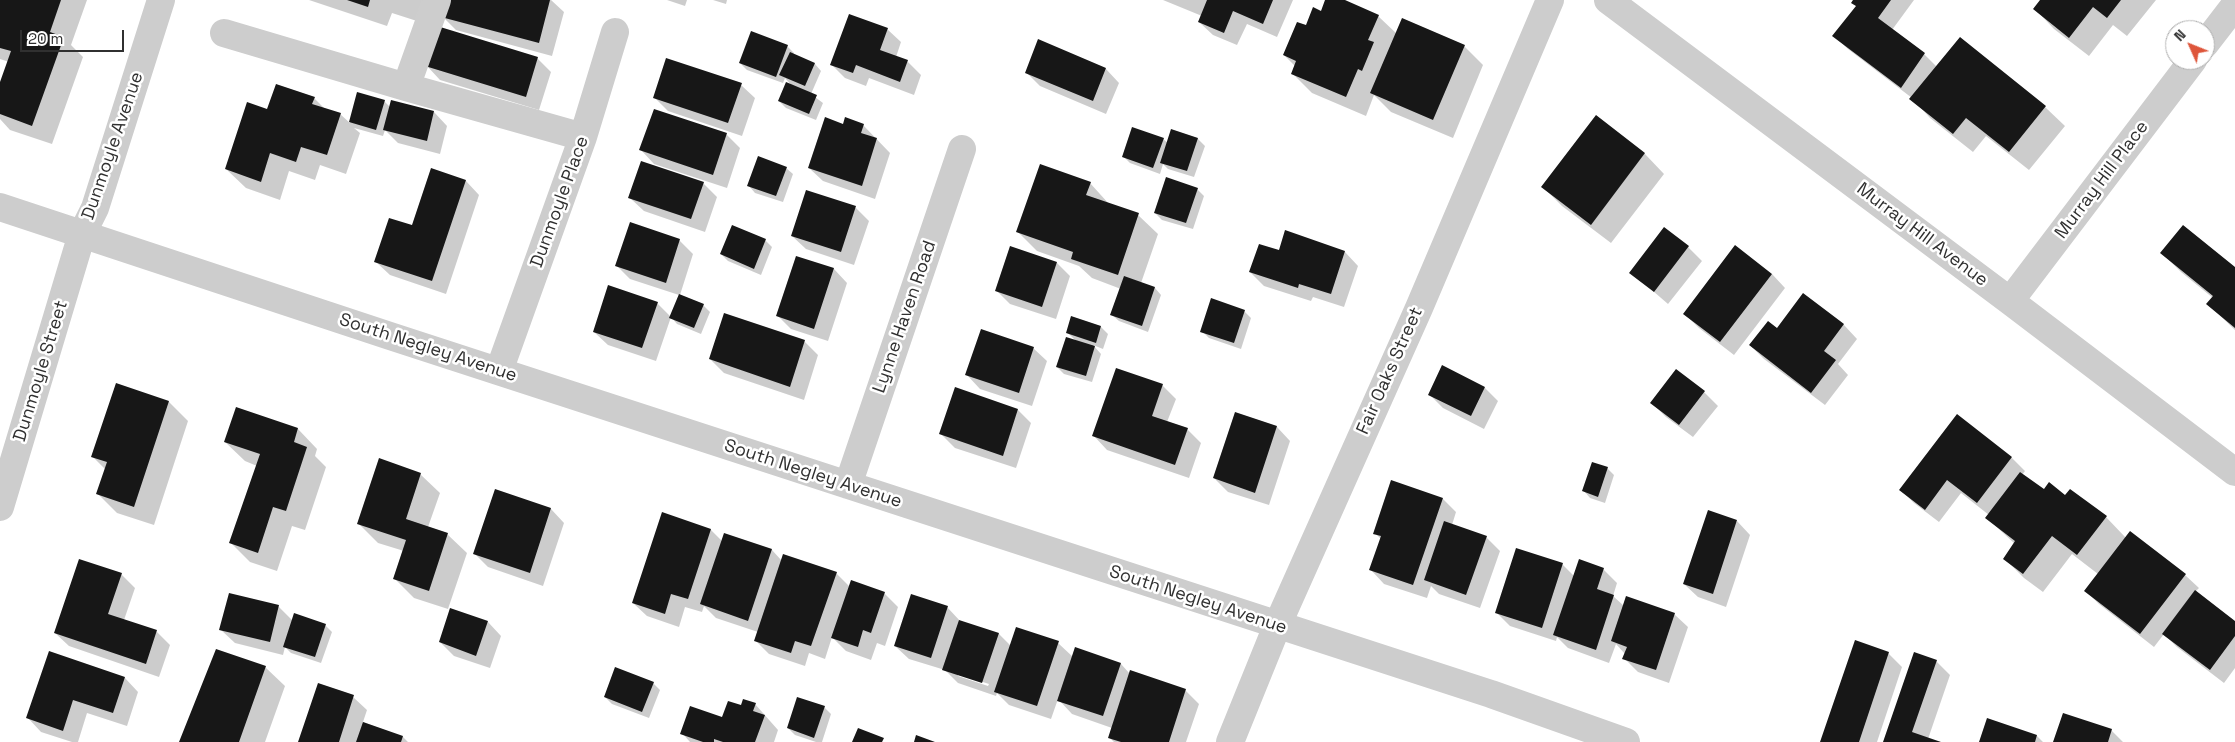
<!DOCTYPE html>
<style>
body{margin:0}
#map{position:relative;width:2235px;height:742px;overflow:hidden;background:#fff;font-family:"Space Grotesk",sans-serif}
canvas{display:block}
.north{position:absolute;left:2165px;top:20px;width:50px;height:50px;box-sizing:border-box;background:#fff;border:1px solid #acacac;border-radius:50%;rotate:314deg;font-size:14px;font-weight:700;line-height:20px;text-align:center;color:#303030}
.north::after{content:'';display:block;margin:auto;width:18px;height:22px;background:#de563b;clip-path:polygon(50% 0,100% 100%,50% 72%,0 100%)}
.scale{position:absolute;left:20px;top:30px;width:104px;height:22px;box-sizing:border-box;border:2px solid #303030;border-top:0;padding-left:6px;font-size:15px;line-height:18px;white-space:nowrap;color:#303030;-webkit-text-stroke:4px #fff;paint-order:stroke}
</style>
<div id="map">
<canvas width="2235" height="742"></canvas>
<div class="north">N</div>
<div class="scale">20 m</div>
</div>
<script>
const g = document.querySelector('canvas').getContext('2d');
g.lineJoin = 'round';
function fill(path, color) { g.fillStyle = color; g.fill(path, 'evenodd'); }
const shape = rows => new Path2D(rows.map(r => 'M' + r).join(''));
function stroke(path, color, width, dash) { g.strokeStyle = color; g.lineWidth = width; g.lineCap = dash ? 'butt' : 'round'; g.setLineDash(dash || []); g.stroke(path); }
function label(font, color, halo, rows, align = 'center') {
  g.font = font + ' "Space Grotesk",sans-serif'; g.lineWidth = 5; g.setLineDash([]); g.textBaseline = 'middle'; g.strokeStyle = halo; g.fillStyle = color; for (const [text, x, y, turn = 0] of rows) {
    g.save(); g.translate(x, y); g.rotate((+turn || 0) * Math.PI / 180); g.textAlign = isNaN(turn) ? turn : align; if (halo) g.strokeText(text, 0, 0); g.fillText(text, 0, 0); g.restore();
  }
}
fill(shape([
 [0,0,87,0,71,45,83,57,52,144,10,130,0,119,0,86,9,62,0,59],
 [309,0,427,0,420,22,392,13,387,26],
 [447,0,551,0,564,12,552,56,456,30,443,17],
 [667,0,687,0,685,6],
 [713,0,727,0,726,4],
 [1163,0,1293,0,1277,37,1247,24,1237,45,1213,35,1199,22,1202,16],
 [1326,0,1342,0,1378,16,1397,34,1464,46,1483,65,1453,138,1391,112,1374,95,1366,116,1312,93,1292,73,1295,66,1284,55,1306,27,1321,12],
 [1855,0,1914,0,1892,30,1924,54,1937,67,2045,107,2065,126,2029,170,1986,136,1973,152,1930,118,1912,98,1848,49,1834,36,1857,6],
 [2042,0,2156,0,2127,36,2113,25,2089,56,2054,29,2035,9],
 [887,29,901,42,896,57,907,61,921,75,914,95,869,78,866,86,845,78,832,65],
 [1039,41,1106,69,1119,83,1106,114,1040,86,1026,72],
 [787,46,794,53,793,55,815,64,821,71,811,94,823,103,816,120,786,108,779,101,792,86,785,78,783,83,747,70,740,63],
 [537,58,551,72,539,110,440,80,427,66],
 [741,85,755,98,742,136,668,111,654,97],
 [358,93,384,101,390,107,434,112,447,126,440,154,398,143,385,130,383,136,354,128,360,133,346,174,320,165,315,180,289,171,280,200,246,188,226,169,268,111,314,98,325,109,340,114,350,123],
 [1596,117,1645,154,1664,174,1611,243,1562,206,1543,187],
 [863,125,890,153,875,199,823,181,809,168],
 [1172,130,1198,139,1205,146,1194,177,1168,169,1163,164,1160,174,1130,163,1123,156,1163,139,1168,143],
 [726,134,740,148,727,188,654,164,641,150],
 [786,168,793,174,783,202,755,193,749,186],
 [432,170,466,181,479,195,446,294,390,275,376,262,413,227],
 [703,183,717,197,705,232,644,211,630,198],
 [1090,183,1109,204,1138,215,1158,234,1141,283,1155,288,1161,295,1148,332,1119,321,1112,315,1121,289,1092,278,1079,266,1037,251,1018,232],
 [1197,189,1204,196,1193,229,1162,220,1155,213],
 [807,192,856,208,869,221,854,265,806,249,792,236],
 [1664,229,1688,247,1702,261,1668,304,1631,272],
 [679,240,693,254,680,295,703,305,710,312,701,334,677,324,671,317,656,361,608,345,594,332,657,303,671,317,679,295,630,279,617,266],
 [765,240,772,247,761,275,728,261,721,254],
 [1279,251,1345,252,1358,266,1344,307,1313,297,1311,301,1264,286,1250,272],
 [2162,253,2235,268,2235,330,2208,304,2213,298,2181,272],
 [797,257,834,269,847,283,828,341,791,329,778,316],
 [1057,263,1070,276,1056,319,1010,304,997,291],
 [1772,274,1785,288,1734,355,1699,328,1685,314],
 [1804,295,1844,325,1857,339,1838,364,1848,375,1825,405,1764,359,1750,345,1777,330],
 [1244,311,1251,318,1241,349,1209,338,1202,331],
 [1072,318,1101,327,1108,334,1103,349,1093,345,1101,354,1092,382,1064,374,1057,367,1077,342,1067,332],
 [804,341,818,355,804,400,724,373,710,359],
 [1033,348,1047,361,1032,406,980,389,967,375],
 [116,385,169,402,188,421,154,525,117,513,97,493,105,469,92,456],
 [1162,385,1176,399,1167,422,1187,429,1201,443,1189,478,1107,450,1094,436],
 [1485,388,1498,401,1484,429,1443,408,1429,394],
 [1704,392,1718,406,1693,437,1666,417,1652,403],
 [237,409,298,429,317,449,315,456,326,467,305,530,292,526,277,571,250,562,231,543,257,466,245,461,225,442],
 [1018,410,1031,423,1016,468,955,448,941,434],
 [1235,414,1277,427,1290,441,1269,505,1228,492,1214,478],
 [2012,458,2025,471,2022,475,2044,491,2065,497,2106,517,2126,538,2185,575,2199,588,2195,592,2235,623,2235,668,2224,683,2177,647,2164,634,2154,647,2099,604,2086,591,2098,574,2072,554,2043,592,2024,578,2004,558,2015,544,1987,518,1989,515,1961,493,1939,522,1914,503,1901,490],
 [1607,468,1614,475,1605,503,1590,498,1584,491],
 [420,474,440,493,428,527,447,534,467,553,448,609,414,598,395,579,404,551,378,543,358,523],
 [495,491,551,509,564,523,543,586,488,567,475,554],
 [1443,499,1456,512,1452,525,1486,537,1500,551,1480,608,1439,594,1431,586,1427,598,1384,584,1371,570,1381,539,1375,533],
 [663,514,711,530,723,542,725,535,772,550,782,561,836,573,850,587,884,593,898,607,885,646,877,643,871,660,846,651,832,637,825,659,809,653,805,666,769,654,755,640,758,632,716,618,704,606,702,612,685,607,679,627,647,616,633,603],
 [1737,521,1750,535,1726,607,1698,597,1684,584],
 [1562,564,1574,576,1603,569,1617,583,1613,596,1624,606,1674,614,1688,627,1669,683,1638,672,1624,658,1625,654,1616,644,1609,663,1568,648,1557,637,1556,641,1510,626,1496,612],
 [121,574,135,588,124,620,156,631,170,645,159,677,69,646,55,633],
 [278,606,293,621,325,625,332,632,321,663,291,653,285,647,283,655,235,643,221,630],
 [947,607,961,622,999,634,1011,646,1058,643,1073,657,1121,664,1130,674,1185,690,1199,704,1186,742,1114,742,1109,737,1112,728,1072,714,1058,699,1051,719,1009,705,997,693,996,696,958,683,945,670,909,659,895,646],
 [958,674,989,684,988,686,958,676],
 [488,622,501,636,490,668,454,656,440,642],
 [1888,653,1902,667,1877,742,1821,742],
 [1936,661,1950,675,1928,739,1938,742,1885,742],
 [265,667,285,686,265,742,180,742],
 [125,678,138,692,127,726,87,713,78,742,72,742,41,732,28,718],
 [653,683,660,690,649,718,612,704,605,697],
 [353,697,367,710,363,722,403,737,408,742,300,742],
 [755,704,778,730,774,742,690,742,682,733,723,719,742,707],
 [824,707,831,714,822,742,816,742,795,735,788,728],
 [1988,719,2037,736,2043,742,1980,742],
 [2111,730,2123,742,2054,742]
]), '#0003');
fill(shape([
 [0,0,61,0,50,32,64,37,32,126,0,114,0,82,11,51,0,48],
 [347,0,370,0,368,7],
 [446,0,550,0,539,43,441,17],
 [1207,0,1273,0,1263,24,1233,11,1224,33,1198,22],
 [1325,0,1345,0,1379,15,1368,40,1374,42,1362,71,1358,69,1346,97,1291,74,1296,61,1283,55,1297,22,1306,25,1313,7,1321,11],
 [1853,0,1891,0,1878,18,1925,53,1901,88,1832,36,1856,6,1851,3],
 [2040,0,2121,0,2107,18,2093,7,2069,38,2033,9],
 [849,14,888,28,880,50,908,60,900,82,856,65,853,73,830,65],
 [1402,18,1465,45,1433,120,1370,93],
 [437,26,538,57,526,97,425,66],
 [751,31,788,45,776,77,739,63],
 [1960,37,2046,106,2009,152,1966,118,1953,134,1909,99],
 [1038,39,1106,68,1093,101,1025,73],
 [790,52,815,63,805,86,779,75],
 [666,58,742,83,728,123,653,98],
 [786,82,817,95,809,114,778,101],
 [276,84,315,97,312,104,341,113,327,155,301,147,296,162,270,153,261,182,225,169,247,102,267,109],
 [357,92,385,100,376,130,349,122],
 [391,100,434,111,427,141,383,130],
 [654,109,727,133,713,175,639,150],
 [1596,115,1645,153,1591,225,1541,187],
 [825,117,843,124,845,117,864,124,861,133,877,138,862,186,808,168],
 [1132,127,1164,138,1153,168,1122,157],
 [1171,129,1198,138,1187,171,1160,163],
 [758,156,787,167,776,196,747,186],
 [641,161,704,182,691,219,628,198],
 [1040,164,1091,182,1086,195,1139,213,1118,275,1071,259,1073,252,1016,232],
 [431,168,466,180,432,281,374,262,389,218,412,225],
 [1166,177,1198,188,1186,223,1154,213],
 [806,190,856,206,841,252,791,236],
 [630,222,680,239,666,283,615,266],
 [732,225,766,239,754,269,720,254],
 [2183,225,2235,267,2235,328,2206,304,2213,296,2160,253],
 [1664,227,1689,246,1654,292,1629,273],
 [1285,230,1345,251,1331,294,1299,284,1298,288,1249,272,1259,244,1279,250],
 [1735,245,1772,274,1720,342,1683,314],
 [1010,246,1057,262,1042,307,995,291],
 [796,256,834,268,814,329,776,316],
 [1124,276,1155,287,1142,326,1110,315],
 [608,285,658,302,642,348,593,332],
 [1803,293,1844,324,1824,351,1836,360,1811,393,1749,345,1768,321,1777,328],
 [679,294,704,304,694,328,669,318],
 [1211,298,1245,310,1234,343,1200,332],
 [724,313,805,340,790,387,709,359],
 [1071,316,1101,326,1096,343,1066,333],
 [981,329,1034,347,1019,393,965,375],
 [1066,337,1095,346,1086,376,1056,367],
 [1442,365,1485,387,1471,416,1428,395],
 [1116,368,1163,384,1152,416,1188,428,1175,465,1092,436],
 [1676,369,1705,391,1679,425,1650,403],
 [116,383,169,401,134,507,96,494,107,462,91,457],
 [955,387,1018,409,1003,456,939,434],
 [236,407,298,428,294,442,307,447,286,511,273,507,258,553,229,543,260,454,224,442],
 [1235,412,1277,426,1255,493,1213,478],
 [1957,414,2012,457,1977,503,1947,480,1925,510,1899,490],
 [379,458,421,473,406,519,448,533,429,591,393,579,406,540,357,524],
 [1592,462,1608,467,1598,497,1582,491],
 [2020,472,2044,489,2049,482,2065,495,2070,489,2107,516,2077,555,2052,536,2023,574,2003,559,2015,541,1985,518],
 [1391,480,1443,498,1413,585,1369,570,1381,536,1373,534],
 [495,489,551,508,530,573,473,554],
 [1708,510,1737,520,1713,594,1683,584],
 [662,512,711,529,688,599,671,594,665,614,632,603],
 [1444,521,1487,536,1466,595,1424,580],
 [2130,531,2186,574,2140,634,2084,591],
 [724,533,772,549,748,621,700,604],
 [1516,548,1563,563,1542,628,1495,613],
 [783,554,837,572,811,646,795,641,791,653,754,641],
 [79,559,122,573,108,614,157,630,146,664,54,633],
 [1579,559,1604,568,1597,589,1614,595,1596,650,1553,635],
 [851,580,885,592,871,633,863,630,858,647,831,638],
 [2195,590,2235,621,2235,636,2210,670,2162,634],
 [229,593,279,605,270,642,219,630],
 [911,594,948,606,931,658,894,646],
 [1626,596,1675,613,1656,670,1622,659,1627,647,1611,641],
 [450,608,488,621,476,656,439,642],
 [294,613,326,624,315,657,283,647],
 [959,620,999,633,982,683,942,670],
 [1016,627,1059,641,1037,706,994,692],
 [1855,640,1889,652,1859,742,1820,742],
 [1075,647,1121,663,1103,716,1057,701],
 [216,649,266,666,239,742,179,742],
 [49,651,125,677,113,713,73,700,63,731,26,718],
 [1914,652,1937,660,1912,732,1941,742,1883,742],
 [615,667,654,682,642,712,604,697],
 [1130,670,1186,689,1169,742,1121,742,1108,738],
 [318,683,354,695,339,742,298,742],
 [797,697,825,706,814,738,787,728],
 [743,699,756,703,753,711,765,715,755,742,723,742,714,739,714,742,703,742,680,734,690,706,722,717,728,701,741,705],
 [2063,713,2112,729,2108,742,2053,742],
 [1987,718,2037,735,2035,742,1979,742],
 [363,722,403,736,401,742,356,742],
 [858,728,884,738,882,742,852,742],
 [916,735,935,742,914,742]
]), '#171717');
stroke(shape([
 [1608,0,2010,301,2235,472],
 [224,33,406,87,583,137],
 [2205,44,2235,5],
 [406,87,437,0],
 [0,207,390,336,1491,694,1626,742],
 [2010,301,2193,60],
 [499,371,583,137,615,32],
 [848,485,962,149],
 [0,507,82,234,95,208,161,0],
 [1230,742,1277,626,1419,308,1550,0]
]), '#cdcdcd', 28);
label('18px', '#303030', '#fff', [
 ["Dunmoyle Avenue",113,146,-71],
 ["Murray Hill Place",2102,180,-53],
 ["Dunmoyle Place",560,202,-70],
 ["Murray Hill Avenue",1922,235,37],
 ["Lynne Haven Road",905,317,-71],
 ["South Negley Avenue",428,348,18],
 ["Dunmoyle Street",41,371,-73],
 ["Fair Oaks Street",1390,371,-66],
 ["South Negley Avenue",813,474,18],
 ["South Negley Avenue",1198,600,18]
]);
</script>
